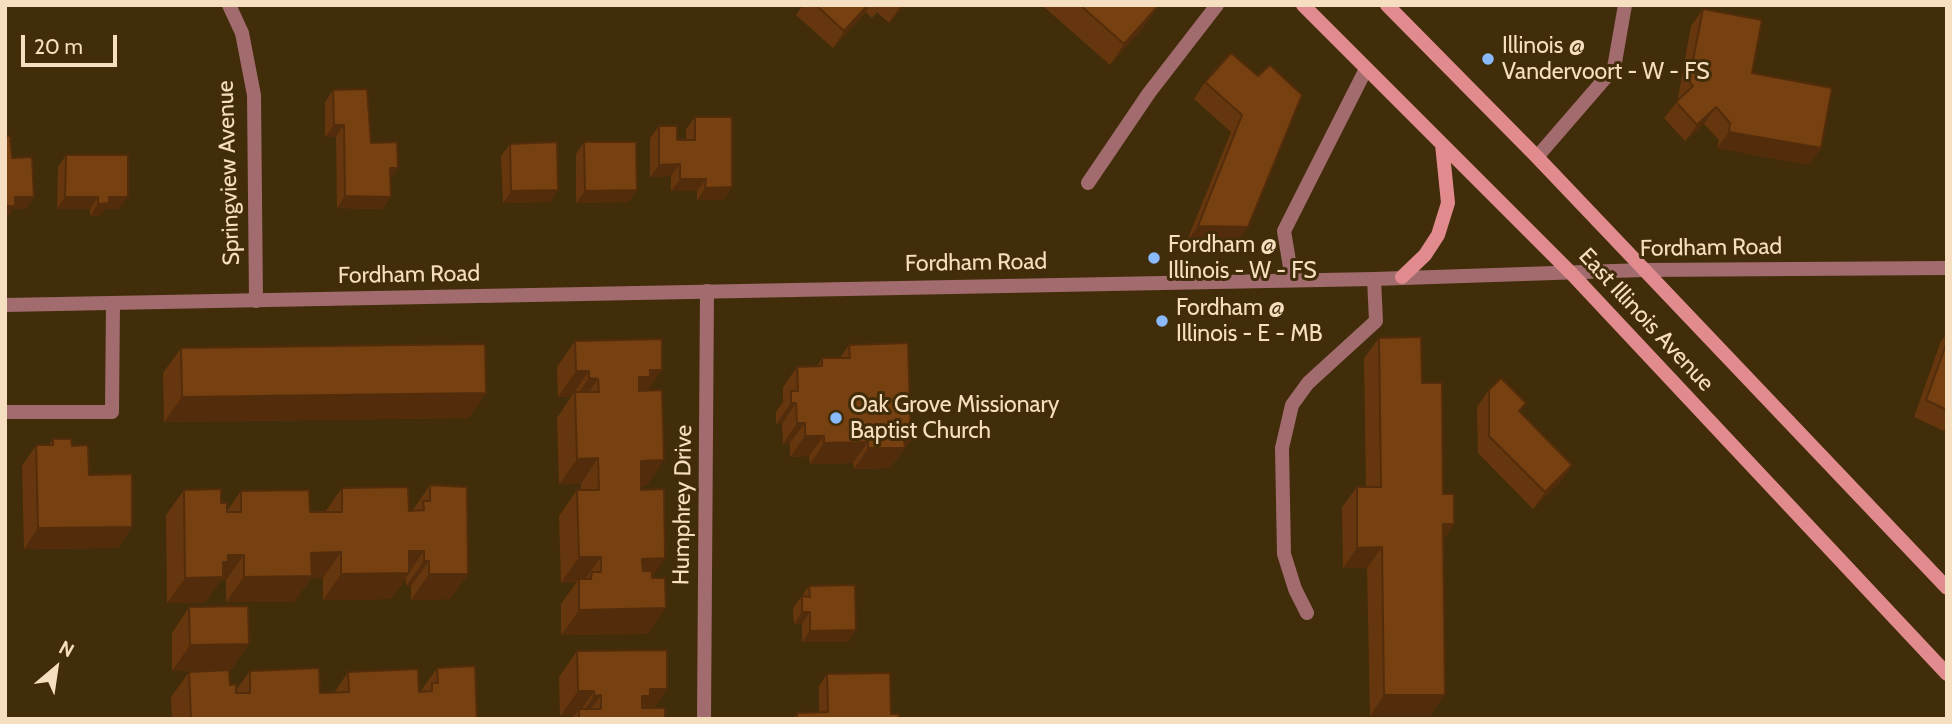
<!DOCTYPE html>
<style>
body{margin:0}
#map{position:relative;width:1952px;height:724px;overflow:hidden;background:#412d09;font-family:Cabin,sans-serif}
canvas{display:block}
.frame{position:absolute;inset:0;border:7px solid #f5dfc0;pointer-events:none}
.north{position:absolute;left:21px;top:633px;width:70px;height:70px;-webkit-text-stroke:5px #412d09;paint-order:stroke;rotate:29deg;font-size:19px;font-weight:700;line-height:28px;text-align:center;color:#f5dfc0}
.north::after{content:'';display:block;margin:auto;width:24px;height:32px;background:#f5dfc0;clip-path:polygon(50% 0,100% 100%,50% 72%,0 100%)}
.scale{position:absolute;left:21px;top:35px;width:96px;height:32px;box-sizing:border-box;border:4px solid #f5dfc0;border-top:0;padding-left:9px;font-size:21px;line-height:24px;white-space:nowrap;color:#f5dfc0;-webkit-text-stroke:5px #412d09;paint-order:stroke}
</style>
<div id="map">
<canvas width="1952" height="724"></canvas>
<div class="frame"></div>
<div class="north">N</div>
<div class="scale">20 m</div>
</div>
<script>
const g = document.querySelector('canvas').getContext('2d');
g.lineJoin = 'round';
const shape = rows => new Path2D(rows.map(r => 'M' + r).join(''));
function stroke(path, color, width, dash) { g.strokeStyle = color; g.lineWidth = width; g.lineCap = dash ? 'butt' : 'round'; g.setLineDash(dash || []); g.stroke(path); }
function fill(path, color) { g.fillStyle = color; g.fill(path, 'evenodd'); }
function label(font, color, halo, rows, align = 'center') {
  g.font = font + ' Cabin,sans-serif'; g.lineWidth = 6; g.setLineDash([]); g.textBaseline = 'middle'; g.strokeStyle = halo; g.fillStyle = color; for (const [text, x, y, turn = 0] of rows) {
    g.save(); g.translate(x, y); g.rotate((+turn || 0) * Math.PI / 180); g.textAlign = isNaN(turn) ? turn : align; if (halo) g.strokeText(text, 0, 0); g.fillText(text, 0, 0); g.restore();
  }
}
stroke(shape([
 [1088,183,1149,93,1217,5],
 [1292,279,1284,231,1366,69],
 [5,412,112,412,113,303],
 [1307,613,1295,589,1284,554,1282,448,1292,405,1308,383,1376,321,1374,279]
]), '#a26b6e', 14);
stroke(shape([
 [229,5,242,33,254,95,256,301],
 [1537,157,1614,68,1625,5],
 [1644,270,1947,268],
 [704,719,707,291]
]), '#a26b6e', 14);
stroke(shape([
 [5,305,1374,279,1644,270]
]), '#a26b6e', 14);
stroke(shape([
 [1303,5,1571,273,1947,674],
 [1387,5,1537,157,1947,588],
 [1402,277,1425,255,1438,235,1448,203,1442,144]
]), '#e28b8f', 14);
fill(shape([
 [803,5,904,5,889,23,877,12,872,18,866,12,833,48,796,15],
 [1159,5,1145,25,1110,65,1043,6],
 [1703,9,1752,73,1821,148,1809,165,1717,148,1719,140,1704,124,1685,141,1664,118,1679,99,1678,98,1691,26],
 [1258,76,1236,243,1186,243,1231,132,1194,99,1205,82],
 [333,90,371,143,390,178,391,197,382,209,337,208,336,137,325,137,325,102],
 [695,117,732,187,724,199,697,200,697,191,671,191,671,176,650,177,650,138,659,126,677,140,686,140,686,129],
 [584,142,629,202,576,203,576,154],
 [510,144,558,190,550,202,503,203,501,156],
 [66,155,119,209,105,209,100,215,90,216,90,209,57,209,58,167],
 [1947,334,1947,427,1944,431,1914,417,1941,341],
 [1379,338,1422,383,1443,494,1454,524,1443,540,1430,716,1370,716,1367,568,1343,568,1342,507,1357,487,1366,487,1364,358],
 [575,341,662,370,648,390,664,460,646,486,641,486,652,577,648,634,561,635,561,604,576,583,561,583,559,516,577,490,581,490,581,484,559,484,557,418,571,397,558,397,557,367],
 [849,345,911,440,890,468,854,469,853,463,810,464,809,456,790,457,790,443,783,444,782,424,776,424,776,412,783,402,783,387,797,367,817,367,822,358,840,358],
 [181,348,486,393,468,418,164,422,163,373],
 [1489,390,1526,403,1520,412,1572,465,1561,481,1533,509,1478,453,1477,407],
 [53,439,72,446,89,475,118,548,24,549,22,466,36,445,49,445],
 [430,485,468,574,450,599,411,600,411,586,406,586,406,578,391,599,323,600,323,578,311,578,294,602,226,602,226,580,221,580,205,603,167,603,166,515,184,490,221,503,227,511,241,491,310,512,325,512,342,488,409,511,412,511],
 [809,586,848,642,802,642,802,624,794,624,793,608],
 [189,607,249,644,231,669,172,671,172,633],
 [577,651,667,689,654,708,665,719,572,719,574,716,560,716,559,677],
 [437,668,477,719,172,719,171,697,189,672,230,685,236,690,250,671,320,693,334,693,348,672,419,692,420,692],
 [827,674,899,719,793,719,797,713,819,712,819,686]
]), '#66370e');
fill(shape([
 [868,5,870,5,866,12,833,48,844,31],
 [901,5,904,5,889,23],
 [1159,5,1145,25,1110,65,1124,44],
 [1716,107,1704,124,1685,141,1697,125],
 [334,125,344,125,336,137,325,137],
 [1729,132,1821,148,1809,165,1717,148],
 [680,164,671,176,650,177,659,165],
 [390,168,398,168,389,180],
 [680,179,706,179,697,191,671,191],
 [732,187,724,199,697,200,705,188],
 [558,190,550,202,503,203,511,191],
 [637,190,629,202,576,203,585,191],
 [345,196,391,197,382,209,337,208],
 [15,197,34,197,26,209,13,209,7,218,5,218,5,206],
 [65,197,98,197,90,209,57,209],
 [109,197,128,197,119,209,105,209,100,215,90,216,98,204],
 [1198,226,1248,227,1236,243,1186,243],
 [650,370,662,370,645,395,632,403,639,377],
 [576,371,589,371,571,397,558,397],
 [589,378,598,379,580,404,575,398],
 [486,393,468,418,164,422,182,397],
 [791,403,796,403,782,424,776,424],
 [797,423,805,423,790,443,783,444],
 [805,436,824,436,809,456,790,457],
 [904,440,911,440,890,468,854,469,868,448],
 [868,442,853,463,810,464,824,443],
 [598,458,581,484,559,484,577,459],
 [664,460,646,486,623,486,641,461],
 [1572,465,1561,481,1533,509,1545,492],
 [1443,524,1454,524,1440,544],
 [132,527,118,548,24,549,38,528],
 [1382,547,1367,568,1343,568,1357,548],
 [409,551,424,551,391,599,323,600,341,574],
 [341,552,323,578,311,578,294,602,226,602,244,577,311,553],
 [228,555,244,555,226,580,221,580,205,603,167,603,185,578],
 [579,557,601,557,583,582,579,579,576,583,561,583],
 [665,558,648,584,625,584,642,559],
 [424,561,429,561,411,586,406,586],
 [429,574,468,574,450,599,411,600],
 [666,608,648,634,561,635,579,610],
 [802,612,810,612,802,624,794,624],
 [856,630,848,642,802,642,810,631],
 [249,644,231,669,172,671,190,645],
 [650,689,667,689,649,714,634,719,642,696],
 [578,691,594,691,579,713,579,709,574,716,560,716],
 [601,695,584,719,579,718,594,696],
 [1384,695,1445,695,1430,716,1370,716]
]), '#532d0b');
const building = shape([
 [816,5,868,5,844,31,816,5],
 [1080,5,1159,5,1124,44,1080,5],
 [1703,9,1762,20,1752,73,1832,88,1821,148,1729,132,1730,123,1716,107,1697,125,1676,102,1693,86,1689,81,1703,9],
 [1231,53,1258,76,1270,65,1302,95,1248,227,1198,226,1242,115,1205,82,1231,53],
 [367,89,371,143,397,142,398,168,390,168,391,197,345,196,344,125,334,125,333,90,367,89],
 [695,117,732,117,732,187,705,188,706,179,680,179,680,164,659,165,659,126,677,126,677,140,695,140,695,117],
 [5,136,10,136,12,158,32,157,34,197,15,197,15,206,5,206,5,136],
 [557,142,558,190,511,191,510,144,557,142],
 [584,142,636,142,637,190,585,191,584,142],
 [66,155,128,155,128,197,109,197,109,203,98,204,98,197,65,197,66,155],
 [1421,337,1422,383,1442,383,1443,494,1454,494,1454,524,1443,524,1445,695,1384,695,1382,547,1357,548,1357,487,1381,487,1379,338,1421,337],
 [662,339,662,370,650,370,650,377,639,377,639,391,662,390,664,460,641,461,641,490,664,489,665,558,642,559,643,571,652,571,652,578,665,578,666,608,579,610,579,579,591,579,592,572,601,572,601,557,579,557,577,490,599,490,598,458,577,459,575,392,599,392,598,379,589,378,589,371,576,371,575,341,662,339],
 [1947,342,1947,410,1926,400,1947,342],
 [908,343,911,440,904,440,905,448,868,448,868,442,824,443,824,436,805,436,805,423,797,423,796,403,791,403,791,391,798,391,797,367,822,366,822,358,850,358,849,345,908,343],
 [485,344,486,393,182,397,181,348,485,344],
 [1501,378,1526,403,1519,411,1572,465,1545,492,1489,436,1489,390,1501,378],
 [53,439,71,439,72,446,88,445,89,475,132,474,132,527,38,528,36,445,53,445,53,439],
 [430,485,467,487,468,574,429,574,429,561,424,561,424,551,409,551,409,573,341,574,341,552,311,553,312,576,244,577,244,555,228,555,228,562,223,562,223,577,185,578,184,490,221,489,221,503,227,503,227,512,241,512,241,491,309,490,310,512,342,512,342,488,408,487,409,511,424,510,423,501,430,501,430,485],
 [855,585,856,630,810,631,810,612,802,612,802,596,810,597,809,586,855,585],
 [248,606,249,644,190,645,189,607,248,606],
 [667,650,667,689,650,689,650,696,642,696,642,708,665,708,665,719,579,719,579,709,601,709,601,695,594,696,594,691,578,691,577,651,667,650],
 [475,666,477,719,191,719,189,672,229,670,230,685,236,684,236,693,250,693,250,671,319,668,320,693,349,692,348,672,418,669,419,692,432,691,432,683,438,683,437,668,475,666],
 [890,673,891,714,899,714,899,719,797,719,797,713,828,712,827,674,890,673]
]);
fill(building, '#774010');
stroke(building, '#532d0b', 2);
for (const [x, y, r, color] of [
 [1488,59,7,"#8abafc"],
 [1154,258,7,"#8abafc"],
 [1162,321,7,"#8abafc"],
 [836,418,7,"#8abafc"]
]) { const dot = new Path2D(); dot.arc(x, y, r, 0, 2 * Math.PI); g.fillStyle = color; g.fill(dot); stroke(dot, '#412d09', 2.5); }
label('23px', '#f5dfc0', '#412d09', [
 ["Illinois @",1502,46],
 ["Vandervoort - W - FS",1502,72],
 ["Fordham @",1168,245],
 ["Illinois - W - FS",1168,271],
 ["Fordham @",1176,308],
 ["Illinois - E - MB",1176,334],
 ["Oak Grove Missionary",850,405],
 ["Baptist Church",850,431]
], 'left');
label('23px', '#f5dfc0', '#412d09', [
 ["Springview Avenue",229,173,-92],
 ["Fordham Road",1711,248,-1],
 ["Fordham Road",976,263,-1],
 ["Fordham Road",409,275,-1],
 ["East Illinois Avenue",1646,320,47],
 ["Humphrey Drive",683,505,-89]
]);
</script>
